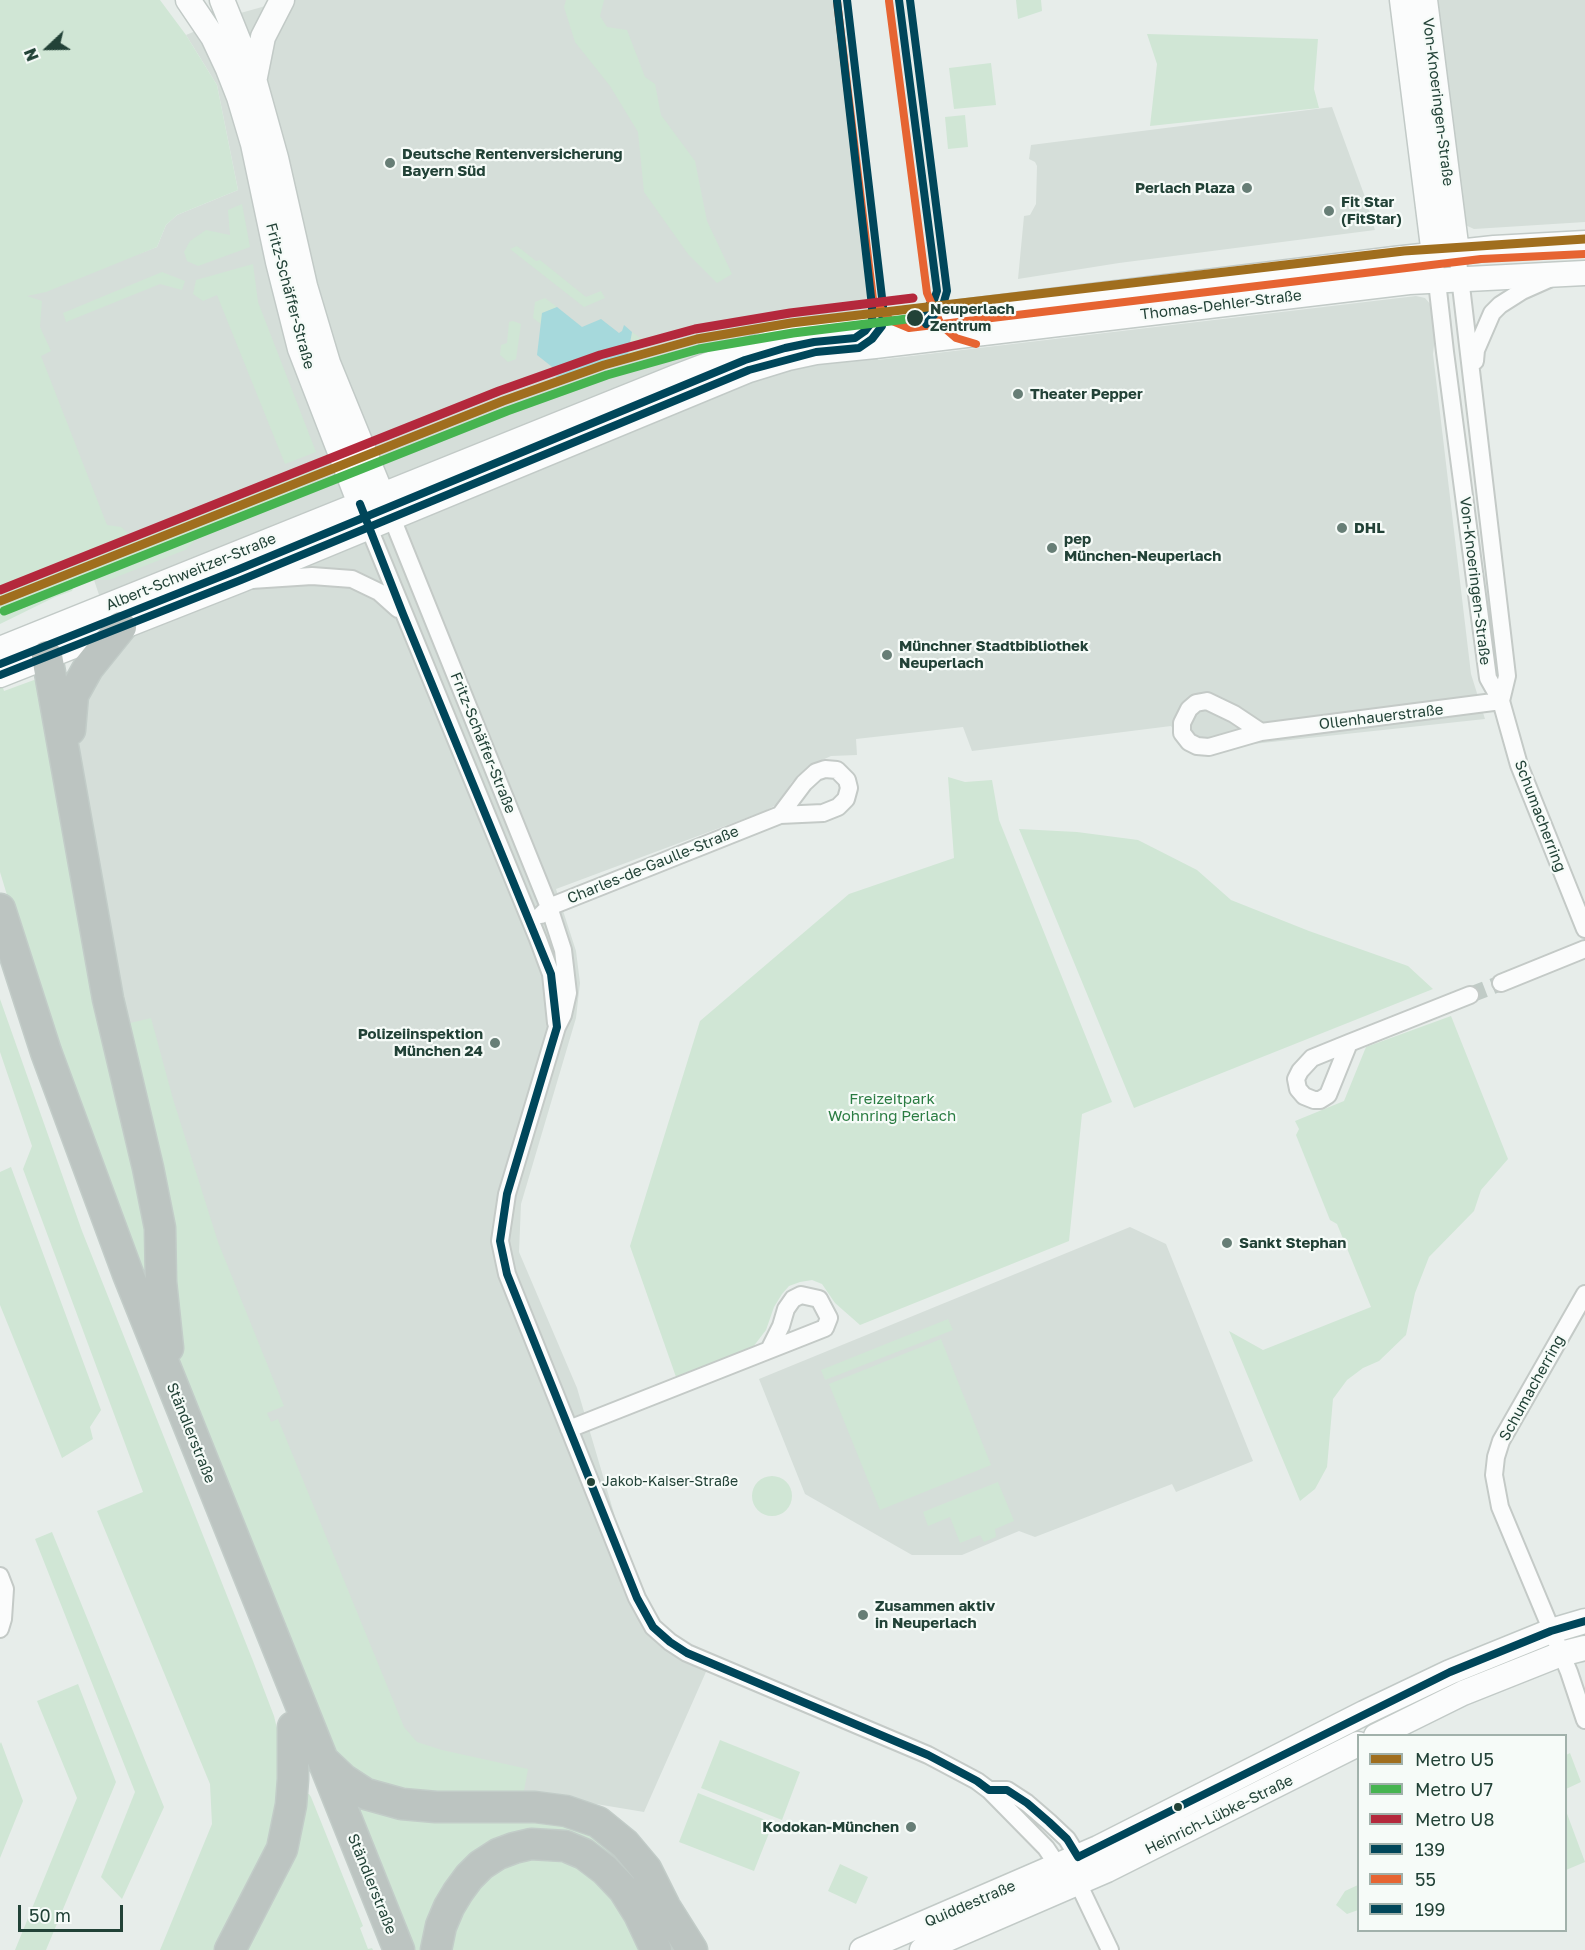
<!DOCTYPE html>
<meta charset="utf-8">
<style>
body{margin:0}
#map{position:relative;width:1585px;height:1950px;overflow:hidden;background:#e7edea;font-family:"Golos Text",sans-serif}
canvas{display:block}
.legend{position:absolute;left:1357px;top:1734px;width:210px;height:198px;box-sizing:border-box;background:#f6fbf8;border:2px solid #a1b1ab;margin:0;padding:8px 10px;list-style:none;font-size:18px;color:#224237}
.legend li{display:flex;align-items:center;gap:12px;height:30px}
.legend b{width:30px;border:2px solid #a1b1ab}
.north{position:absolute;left:18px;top:18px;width:60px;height:60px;-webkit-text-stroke:4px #f6fbf8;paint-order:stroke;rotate:248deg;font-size:16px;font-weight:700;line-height:24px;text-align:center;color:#224237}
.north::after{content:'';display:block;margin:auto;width:21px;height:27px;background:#224237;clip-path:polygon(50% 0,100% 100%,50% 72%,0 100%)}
.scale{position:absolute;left:18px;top:1905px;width:105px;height:27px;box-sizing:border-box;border:3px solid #224237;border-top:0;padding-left:8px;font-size:18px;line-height:21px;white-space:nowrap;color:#224237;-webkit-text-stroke:4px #f6fbf8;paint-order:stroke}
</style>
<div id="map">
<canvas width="1585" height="1950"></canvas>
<ul class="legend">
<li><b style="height:8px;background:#a06e1e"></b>Metro U5</li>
<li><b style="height:8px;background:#46b450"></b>Metro U7</li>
<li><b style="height:8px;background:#b4283c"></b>Metro U8</li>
<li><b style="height:8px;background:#00465a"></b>139</li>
<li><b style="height:8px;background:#e66432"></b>55</li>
<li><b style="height:8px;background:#00465a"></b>199</li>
</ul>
<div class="north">N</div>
<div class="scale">50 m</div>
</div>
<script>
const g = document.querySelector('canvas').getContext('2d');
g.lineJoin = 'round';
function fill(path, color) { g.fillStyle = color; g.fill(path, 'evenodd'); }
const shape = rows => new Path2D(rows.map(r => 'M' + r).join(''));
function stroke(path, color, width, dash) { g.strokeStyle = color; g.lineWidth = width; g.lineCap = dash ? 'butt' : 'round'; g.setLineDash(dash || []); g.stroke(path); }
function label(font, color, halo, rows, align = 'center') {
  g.font = font + ' "Golos Text",sans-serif'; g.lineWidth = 4.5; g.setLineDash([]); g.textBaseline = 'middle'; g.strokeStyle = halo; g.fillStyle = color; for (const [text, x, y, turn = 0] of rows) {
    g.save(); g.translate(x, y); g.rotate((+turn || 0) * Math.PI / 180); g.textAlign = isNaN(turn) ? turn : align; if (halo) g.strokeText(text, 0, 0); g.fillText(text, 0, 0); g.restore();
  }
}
fill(shape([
 [287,0,838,0,878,360,1416,296,1425,298,1431,305,1433,313,1436,329,1433,354,1471,674,1485,719,1225,747,1177,736,1171,726,972,751,963,727,856,739,857,755,831,756,807,767,791,783,783,801,765,811,556,889,576,951,580,983,576,1018,521,1204,519,1252,577,1388,639,1598,668,1641,709,1665,644,1812,578,1801,384,1794,167,1221,74,754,75,716,97,673,119,654,94,580,25,296,157,247,166,225,177,215,238,190,217,85,186,35,237,14],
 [1435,0,1585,0,1585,222,1474,229,1463,224],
 [1332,107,1365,197,1375,230,1119,263,1018,279,1024,216,1030,215,1036,204,1037,166,1035,162,1029,159,1031,145],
 [1130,1227,1166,1244,1253,1461,1176,1492,1172,1484,1035,1537,1019,1531,962,1555,912,1555,805,1494,759,1379]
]), '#d5ded9');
fill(shape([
 [0,0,160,0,186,35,217,85,238,190,177,215,166,225,157,247,46,292,27,296,42,301,40,327,51,351,41,356,107,525,121,527,127,532,131,539,303,468,318,463,319,467,313,482,306,491,282,502,205,531,185,550,109,580,94,580,77,577,72,591,55,597,0,624],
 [566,0,620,0,604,0,600,16,607,27,627,30,645,77,655,84,661,115,695,161,707,221,732,274,717,283,688,254,644,192,638,132,610,86,575,42,564,7],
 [1016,0,1041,0,1042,11,1018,19],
 [1147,34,1318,39,1314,89,1319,108,1150,126,1157,64],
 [991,63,996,105,954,109,949,68],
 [965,115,968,147,948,149,945,117],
 [242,204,250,247,198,266,187,261,184,252,190,241,206,230,230,235,228,210],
 [517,246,536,261,540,260,586,297,601,291,605,298,584,307,510,249],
 [253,264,258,302,316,452,285,464,217,295,203,301,193,294,196,280],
 [162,272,185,281,182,290,160,284,66,322,63,313],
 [545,298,557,307,542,313,541,324,533,318,535,302],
 [513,321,521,324,516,359,508,362,500,355,501,345,507,343,509,322],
 [632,332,646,342,644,351,642,352,638,343,634,345,637,354,621,361,619,359,628,354],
 [0,677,4,691,34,680,45,686,152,1247,145,1291,25,954,0,872],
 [948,777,965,782,992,780,999,820,1112,1102,1082,1114,1069,1241,860,1325,835,1303,822,1284,812,1280,800,1282,789,1286,782,1294,774,1307,766,1330,753,1347,676,1377,630,1246,700,1021,849,894,954,858],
 [1019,829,1077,832,1138,840,1197,870,1231,900,1309,931,1408,966,1433,989,1134,1108],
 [0,999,82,1231,253,1661,274,1716,280,1741,275,1833,214,1950,160,1950,212,1824,210,1784,97,1511,143,1492,23,1169,32,1146,0,1052],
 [1451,1016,1508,1159,1481,1190,1474,1211,1429,1257,1415,1293,1406,1335,1379,1361,1363,1368,1347,1380,1333,1399,1327,1467,1315,1489,1300,1501,1229,1331,1263,1350,1371,1307,1337,1224,1330,1220,1296,1135,1299,1129,1295,1121,1344,1101,1366,1047],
 [151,1018,173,1099,218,1242,284,1406,267,1413,271,1422,278,1419,404,1727,417,1742,442,1750,528,1769,523,1796,384,1794,342,1771,179,1362,122,1025],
 [11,1167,101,1410,90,1427,93,1439,62,1458,0,1305,0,1172],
 [948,1319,953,1330,825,1380,821,1370],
 [941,1339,991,1465,880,1510,829,1384],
 '752 1496a20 20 0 1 1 40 0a20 20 0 1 1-40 0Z',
 [998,1482,1014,1521,995,1529,996,1537,984,1542,980,1535,960,1543,950,1517,928,1526,923,1512],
 [52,1532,164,1807,122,1899,101,1877,135,1792,35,1539],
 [78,1684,116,1782,46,1950,15,1950,77,1798,37,1701],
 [720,1740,800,1772,782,1820,701,1788],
 [1,1742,23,1801,0,1858,0,1744],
 [1570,1753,1581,1782,1566,1789,1566,1755],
 [698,1793,773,1823,754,1871,679,1842],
 [305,1794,309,1794,311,1797,363,1926,360,1928,368,1949,372,1948,373,1950,240,1950],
 [351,1801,567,1820,626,1855,675,1950,668,1950,635,1880,618,1860,515,1837,422,1950,408,1950],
 [1566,1811,1585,1862,1566,1870],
 [517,1857,577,1862,622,1910,641,1950,441,1950,467,1895],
 [840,1864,868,1877,856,1904,828,1891],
 [1358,1885,1358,1910,1347,1914,1336,1905,1345,1891]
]), '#d0e6d5');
fill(shape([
 [557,307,582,327,601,319,619,333,622,331,624,325,632,332,628,354,619,359,621,361,560,385,556,376,588,363,582,359,556,370,537,355,542,313]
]), '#a6d9dc');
stroke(shape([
 [1470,995,1501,983]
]), '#c0cbc6', 16, [16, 8]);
const street = shape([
 [1457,252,1507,676,1501,701],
 [1434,255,1445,352,1488,678,1501,701,1519,765,1585,929],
 [1475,361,1476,350,1492,313,1500,305,1522,291,1549,279],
 [392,518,549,907,563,950,568,993,563,1015,557,1027,507,1194,500,1241,507,1274,637,1598,653,1627,670,1642,687,1653,928,1755,977,1781,989,1790,1046,1848,1058,1866,1078,1883,1110,1950],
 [369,528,538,939,551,974,556,1023],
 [251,580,312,576,352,579,379,592,398,609],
 [1261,732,1234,714,1207,701,1196,703,1189,709,1182,723,1182,733,1189,742,1197,746,1209,747,1261,732,1501,701],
 [541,915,549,907,780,815,823,813,838,807,846,799,849,788,847,780,837,770,825,769,816,772,804,783,780,815],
 [1501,983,1585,949],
 [1349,1043,1328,1095,1320,1100,1314,1100,1304,1096,1298,1089,1296,1079,1300,1071,1312,1058,1349,1043,1470,995],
 [1585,1294,1501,1441,1496,1457,1494,1475,1500,1507,1569,1672,1585,1720],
 [569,1429,825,1328,829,1318,819,1299,801,1295,793,1299,786,1309,781,1326,770,1348],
 [0,1576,5,1589,3,1619,0,1629],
 [989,1790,1007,1790,1027,1803,1049,1822,1067,1839,1078,1857,1078,1866]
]);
const secondary = shape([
 [188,0,213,37,228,69,239,97,253,144,278,262,300,349,365,517],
 [222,0,254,79,276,158,305,286,328,363,388,510],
 [1402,0,1434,255],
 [1425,0,1457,252],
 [255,77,263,37,282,0],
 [0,649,676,377,747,350,783,339,814,332,912,318,1394,259,1494,248,1585,243],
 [0,675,241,580,749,370,788,358,816,352,875,346,1409,282,1585,273],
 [1376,1736,1463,1693,1561,1654,1585,1648],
 [862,1950,1098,1848,1364,1713,1450,1672,1551,1631,1585,1621],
 [922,1950,1107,1870,1358,1744]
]);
const highway = shape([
 [47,656,108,999,148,1168,160,1228,161,1282,168,1348],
 [70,730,73,695,88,668,121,627],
 [0,909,46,1052,128,1274,399,1950],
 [325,1762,343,1779,366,1794,402,1804,436,1807,535,1807,566,1811,598,1822,625,1844,646,1869,665,1907,692,1950],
 [230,1950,282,1849,291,1805,293,1779,293,1727],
 [436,1950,441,1926,449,1907,458,1892,469,1877,481,1865,498,1854,514,1848,531,1844,565,1846,584,1854,605,1870,624,1890,639,1914,656,1950]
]);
stroke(street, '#c4cac7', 20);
stroke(secondary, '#c2cac7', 27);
stroke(highway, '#c2ccc8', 33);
stroke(street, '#fbfcfc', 16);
stroke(secondary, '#fbfcfc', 24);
stroke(highway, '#bcc4c1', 30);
stroke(shape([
 [899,0,937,291,934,300,918,317],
 [360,504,403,614,551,974,557,1027,507,1194,500,1241,507,1274,637,1598,653,1627,670,1642,687,1653,928,1755,977,1781,989,1790,1007,1790,1027,1803,1049,1822,1067,1839,1078,1857],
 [0,675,241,580,749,370,816,352,859,348,872,339,882,326,883,306,847,0],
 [1078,1857,1450,1672,1551,1631,1585,1621]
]), '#00465a', 8);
stroke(shape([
 [837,1,873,299,890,320,909,328,1481,259,1585,254],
 [889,1,927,293,941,325,956,338,976,344]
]), '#e66432', 8);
stroke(shape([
 [910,0,947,291,943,305,926,324],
 [0,664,237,570,745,360,785,348,814,342,855,338,865,331,872,322,872,306,837,1]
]), '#00465a', 8);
stroke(shape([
 [0,601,503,401,604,365,697,339,791,323,1404,251,1585,239]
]), '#a06e1e', 9);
stroke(shape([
 [4,611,507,411,607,375,699,349,793,333,915,318]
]), '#46b450', 9);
stroke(shape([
 [0,590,499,391,600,355,695,329,790,313,913,298]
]), '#b4283c', 9);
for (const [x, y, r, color] of [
 [390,163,6,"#677e76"],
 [1247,188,6,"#677e76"],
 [1329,211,6,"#677e76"],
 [915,318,9,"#224237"],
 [1018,394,6,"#677e76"],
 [1342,528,6,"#677e76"],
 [1052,548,6,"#677e76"],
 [887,655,6,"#677e76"],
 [495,1043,6,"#677e76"],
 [1227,1243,6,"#677e76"],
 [591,1482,5,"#224237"],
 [863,1615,6,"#677e76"],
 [1178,1807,5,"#224237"],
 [911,1827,6,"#677e76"]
]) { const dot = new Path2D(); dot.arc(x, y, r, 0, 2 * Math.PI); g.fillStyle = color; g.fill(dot); stroke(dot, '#f6fbf8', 2); }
label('14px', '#224237', '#f6fbf8', [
 ["Jakob-Kaiser-Straße",602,1482]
], 'left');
label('15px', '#224237', '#f6fbf8', [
 ["Von-Knoeringen-Straße",1438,102,83],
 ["Fritz-Schäffer-Straße",290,296,75],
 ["Thomas-Dehler-Straße",1221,305,-7],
 ["Albert-Schweitzer-Straße",191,572,-22],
 ["Von-Knoeringen-Straße",1475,581,83],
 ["Ollenhauerstraße",1381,717,-7],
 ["Fritz-Schäffer-Straße",483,743,68],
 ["Schumacherring",1540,816,69],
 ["Charles-de-Gaulle-Straße",653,865,-22],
 ["Schumacherring",1532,1388,-61],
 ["Ständlerstraße",191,1433,68],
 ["Heinrich-Lübke-Straße",1219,1815,-26],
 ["Ständlerstraße",372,1884,68],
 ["Quiddestraße",970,1904,-23]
]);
label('bold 15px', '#224237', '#f6fbf8', [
 ["Deutsche Rentenversicherung",402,154],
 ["Bayern Süd",402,171],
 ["Perlach Plaza",1235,188,"right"],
 ["Fit Star",1341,202],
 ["(FitStar)",1341,219],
 ["Theater Pepper",1030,394],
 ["DHL",1354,528],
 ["pep",1064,539],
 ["München-Neuperlach",1064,556],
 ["Münchner Stadtbibliothek",899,646],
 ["Neuperlach",899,663],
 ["Polizeiinspektion",483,1034,"right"],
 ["München 24",483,1051,"right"],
 ["Sankt Stephan",1239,1243],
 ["Zusammen aktiv",875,1606],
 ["in Neuperlach",875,1623],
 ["Kodokan-München",899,1827,"right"]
], 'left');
label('bold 15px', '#224237', '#f6fbf8', [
 ["Neuperlach",930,309],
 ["Zentrum",930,326]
], 'left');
label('15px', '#2a7c42', '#f6fbf8', [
 ["Freizeitpark",892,1099],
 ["Wohnring Perlach",892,1116]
]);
</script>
